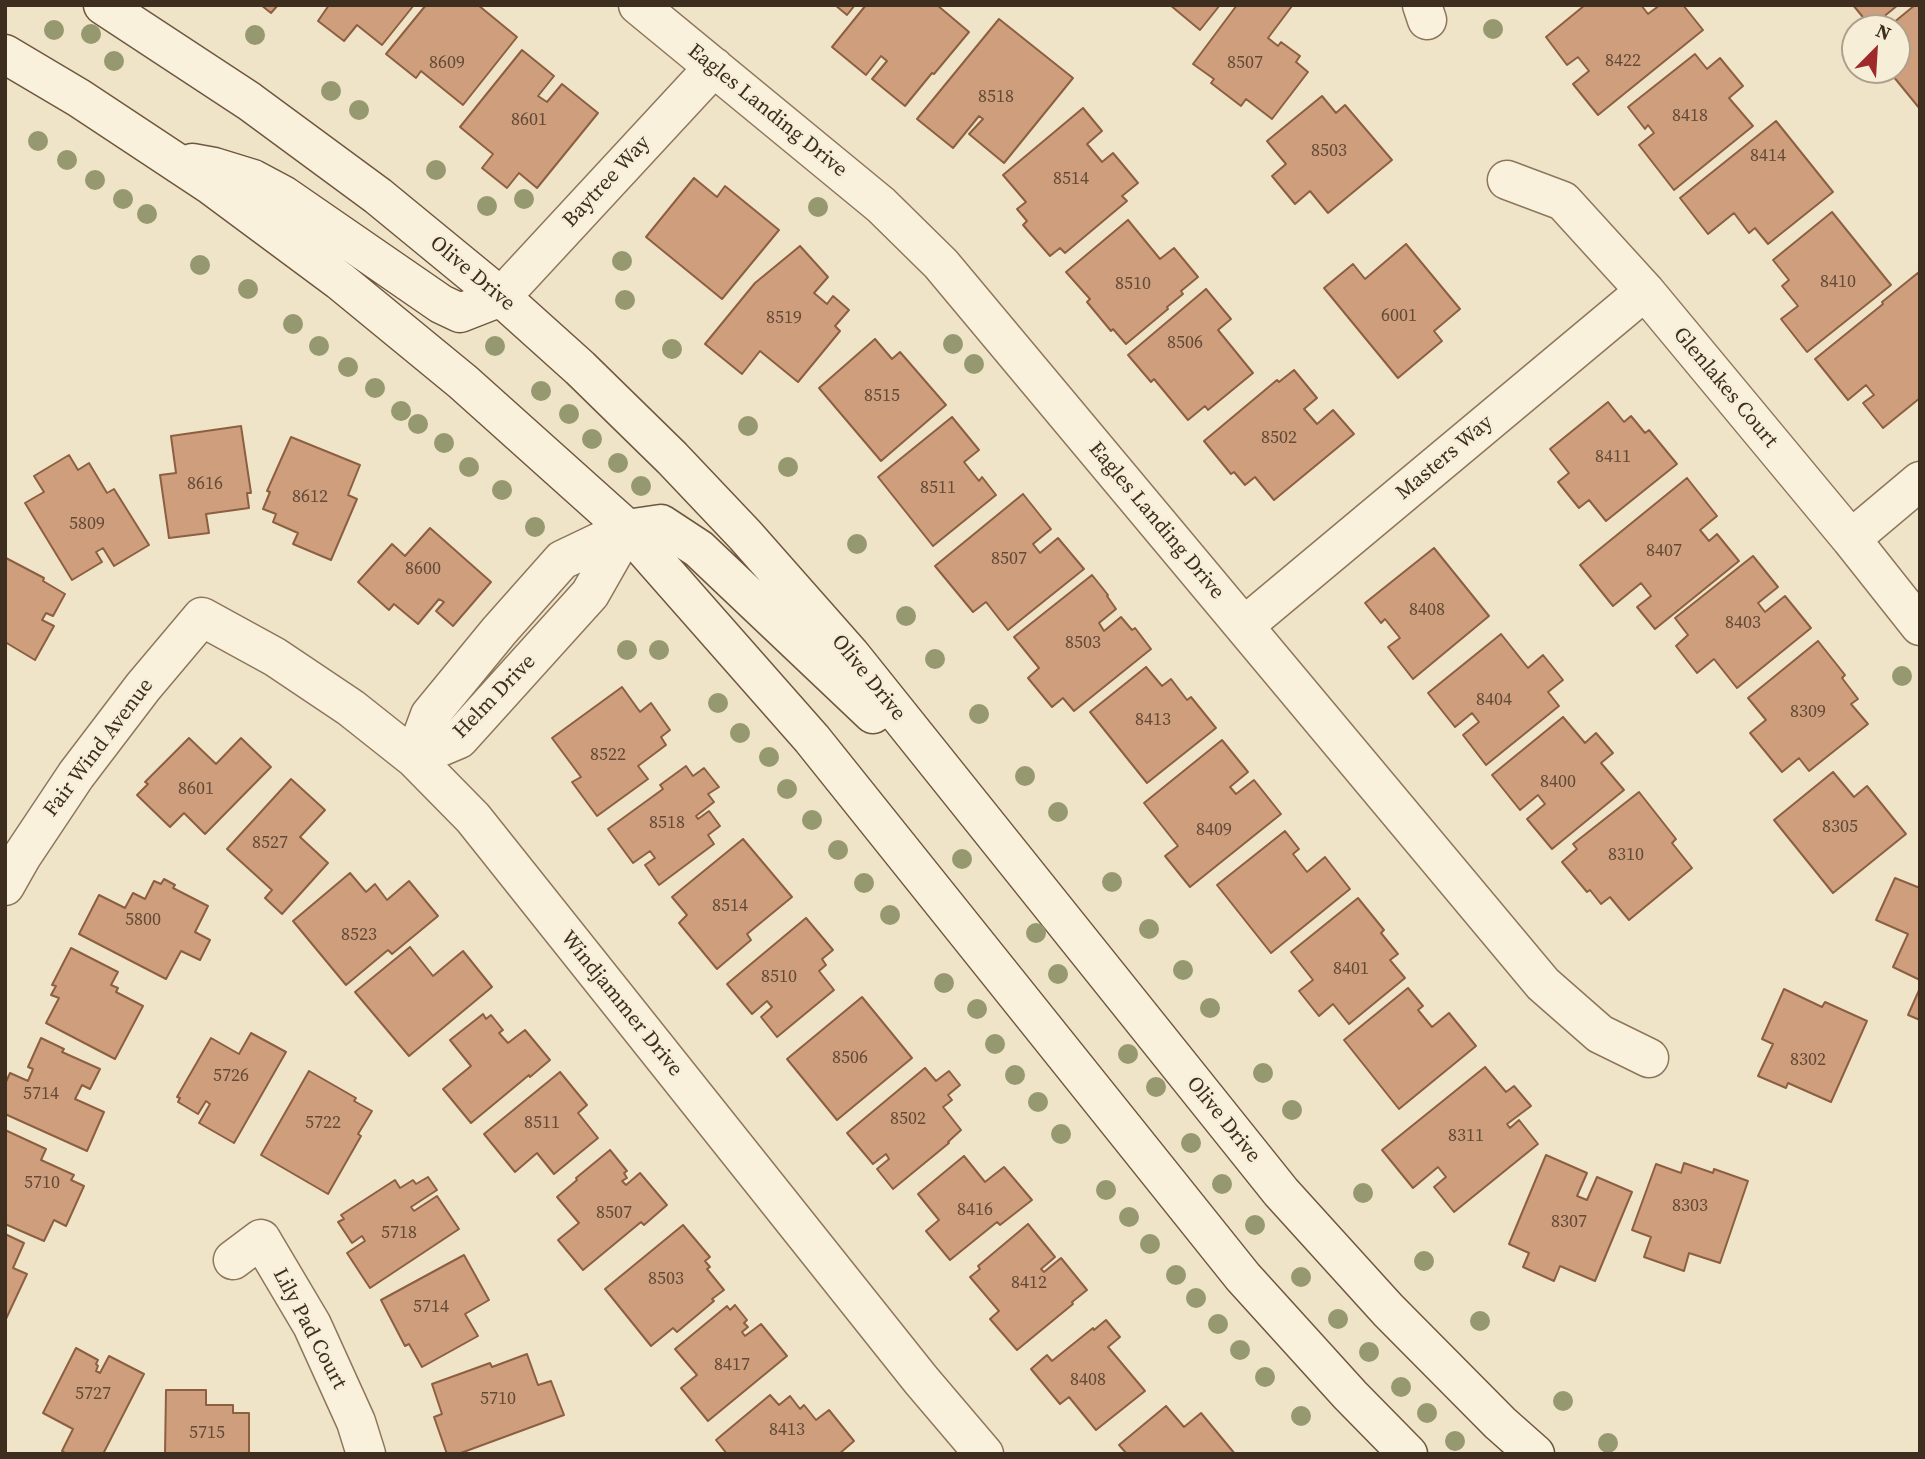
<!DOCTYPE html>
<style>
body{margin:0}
#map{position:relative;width:1925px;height:1459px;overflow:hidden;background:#f0e4c8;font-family:"Source Serif 4",serif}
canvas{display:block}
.frame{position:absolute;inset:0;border:7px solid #3d2e20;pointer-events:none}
.north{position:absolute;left:1841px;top:14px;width:70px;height:70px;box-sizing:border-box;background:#f7eed8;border:2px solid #ada18e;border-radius:50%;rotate:24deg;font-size:19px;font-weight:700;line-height:28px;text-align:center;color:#3d2e20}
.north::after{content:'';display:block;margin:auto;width:24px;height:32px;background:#9e2a2b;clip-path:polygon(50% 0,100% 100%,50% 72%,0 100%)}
</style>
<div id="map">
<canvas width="1925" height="1459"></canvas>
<div class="frame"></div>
<div class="north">N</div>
</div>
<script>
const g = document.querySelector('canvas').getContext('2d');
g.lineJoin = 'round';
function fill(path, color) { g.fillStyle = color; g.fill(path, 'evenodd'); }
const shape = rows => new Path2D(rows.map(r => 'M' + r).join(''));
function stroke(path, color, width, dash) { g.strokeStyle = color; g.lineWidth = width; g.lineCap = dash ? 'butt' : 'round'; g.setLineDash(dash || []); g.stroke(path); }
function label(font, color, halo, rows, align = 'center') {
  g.font = font + ' "Source Serif 4",serif'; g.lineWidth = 5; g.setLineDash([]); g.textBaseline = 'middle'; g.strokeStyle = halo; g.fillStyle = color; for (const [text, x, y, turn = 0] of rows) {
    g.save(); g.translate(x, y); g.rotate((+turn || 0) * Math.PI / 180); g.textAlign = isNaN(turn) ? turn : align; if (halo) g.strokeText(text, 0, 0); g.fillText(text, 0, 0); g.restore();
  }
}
const building = shape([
 [261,5,278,5,271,13,261,5],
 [329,5,414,5,382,45,357,25,344,41,318,21,329,5],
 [426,5,478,5,517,37,463,105,421,71,416,78,386,54,426,5],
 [835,5,855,5,847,15,835,5],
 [866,5,937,5,969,32,934,74,932,73,905,106,872,79,887,61,881,56,866,75,832,47,866,5],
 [1170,5,1220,5,1200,30,1170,5],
 [1237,5,1292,6,1268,38,1278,46,1281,42,1300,56,1296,62,1308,72,1272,119,1246,99,1241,106,1211,83,1214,79,1193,64,1237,5],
 [1585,5,1641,5,1648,14,1660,5,1683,5,1703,30,1598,115,1573,84,1589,71,1578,57,1567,65,1546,37,1585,5],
 [1853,5,1898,5,1871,27,1853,5],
 [1915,5,1920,5,1920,109,1893,76,1904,66,1897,58,1897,28,1882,28,1885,26,1887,28,1915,5],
 [999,19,1073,78,1004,163,969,134,983,119,979,116,953,148,917,119,999,19],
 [522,50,554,76,538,96,547,102,562,84,598,113,537,188,519,173,507,188,482,168,493,154,460,127,522,50],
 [1695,54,1707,69,1720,58,1743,86,1729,98,1753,126,1674,190,1639,145,1654,133,1648,125,1645,129,1628,107,1695,54],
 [1322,96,1336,113,1345,105,1392,160,1328,213,1310,191,1295,204,1272,176,1286,164,1267,141,1322,96],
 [1083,108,1102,131,1087,144,1102,162,1113,153,1138,183,1122,196,1127,201,1065,253,1060,248,1050,256,1023,225,1027,221,1017,209,1026,202,1003,175,1083,108],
 [1776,121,1833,192,1768,244,1755,228,1749,233,1734,213,1708,234,1680,198,1776,121],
 [694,178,717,197,725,186,779,230,722,299,646,237,694,178],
 [1832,212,1891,285,1807,352,1781,319,1798,306,1782,286,1789,280,1773,260,1832,212],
 [1128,220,1160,259,1174,248,1198,277,1181,291,1183,294,1167,307,1168,309,1126,344,1113,329,1111,331,1087,302,1090,299,1066,272,1128,220],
 [1406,244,1460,309,1434,331,1442,341,1398,378,1324,288,1353,264,1365,279,1406,244],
 [800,246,828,277,814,293,827,304,833,296,849,310,835,326,840,331,798,382,760,351,742,374,705,344,755,283,800,246],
 [1919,272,1920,398,1883,428,1863,403,1874,395,1866,385,1848,400,1815,359,1883,304,1882,302,1919,272],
 [1206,289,1231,319,1218,330,1253,373,1208,410,1205,406,1188,420,1154,379,1151,382,1128,355,1206,289],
 [875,339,892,359,900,352,946,405,881,461,819,388,875,339],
 [1294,370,1317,398,1304,409,1317,424,1333,410,1354,434,1274,500,1255,477,1245,485,1234,472,1231,474,1204,441,1277,380,1279,382,1294,370],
 [1608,402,1624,422,1631,416,1645,433,1649,430,1677,464,1606,521,1589,500,1579,508,1558,482,1569,473,1550,449,1608,402],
 [952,417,979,450,964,462,979,481,982,477,996,495,933,546,878,477,952,417],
 [241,426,251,493,247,493,249,508,206,514,209,533,169,538,160,475,176,473,171,436,241,426],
 [291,437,360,465,348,495,357,499,331,560,293,544,298,533,273,522,276,514,263,509,270,492,267,491,291,437],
 [69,455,78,470,89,463,107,493,114,489,149,545,114,566,103,548,96,552,102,562,72,580,25,503,44,492,34,476,69,455],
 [1687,478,1717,516,1700,530,1709,541,1717,534,1739,561,1655,629,1637,607,1651,596,1641,583,1613,606,1580,565,1687,478],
 [1023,494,1051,529,1033,544,1040,553,1058,538,1084,569,1008,630,986,602,973,612,935,566,1023,494],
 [430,528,491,582,453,626,436,611,444,602,439,599,418,624,394,604,389,610,358,582,392,544,405,556,430,528],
 [1434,548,1489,616,1413,679,1388,647,1400,638,1385,619,1381,623,1365,603,1434,548],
 [1753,556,1778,587,1758,603,1765,612,1785,596,1811,628,1737,688,1714,659,1697,673,1676,646,1688,635,1675,618,1753,556],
 [6,558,44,578,43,581,65,594,53,616,46,613,42,620,54,626,35,660,5,642,6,558],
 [1092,575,1108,595,1107,596,1116,609,1099,623,1104,631,1121,617,1132,630,1135,628,1151,649,1074,711,1063,698,1052,707,1028,678,1039,668,1014,637,1092,575],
 [1501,634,1528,668,1543,655,1563,680,1548,692,1559,706,1486,765,1463,735,1479,722,1472,713,1455,727,1428,693,1501,634],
 [1818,641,1845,675,1842,678,1858,699,1851,704,1868,724,1809,771,1799,758,1782,772,1750,733,1766,720,1748,698,1818,641],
 [1146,667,1162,686,1171,679,1187,700,1191,697,1216,728,1147,783,1090,712,1146,667],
 [622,687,640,712,651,703,670,730,661,737,666,745,638,766,648,779,597,816,572,782,581,777,552,738,622,687],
 [1563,717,1585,743,1596,733,1613,753,1601,763,1624,790,1552,849,1527,819,1545,804,1538,795,1520,810,1492,775,1563,717],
 [189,738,216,764,241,738,271,767,205,834,184,813,170,827,137,795,148,784,145,782,189,738],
 [1222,740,1248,772,1230,787,1236,794,1254,780,1281,814,1190,887,1165,856,1178,846,1144,803,1222,740],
 [686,766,693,776,704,768,719,787,708,794,714,802,696,816,698,819,709,811,720,826,708,835,714,844,659,885,645,865,655,858,650,851,633,863,608,829,663,789,660,785,686,766],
 [1833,772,1854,797,1867,786,1906,834,1833,893,1774,820,1833,772],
 [291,779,325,810,300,837,328,863,282,914,265,898,272,890,227,849,291,779],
 [1639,792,1676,839,1672,843,1692,868,1629,920,1610,897,1601,904,1590,890,1587,892,1562,862,1577,849,1573,844,1639,792],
 [1285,831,1299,849,1293,854,1307,872,1325,857,1350,889,1271,953,1217,885,1285,831],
 [743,839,792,897,747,934,751,940,717,969,679,923,687,915,672,897,743,839],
 [350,873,366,892,375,884,387,900,409,881,438,916,392,954,388,950,346,985,293,921,350,873],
 [1895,878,1920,888,1920,980,1893,967,1908,934,1876,920,1895,878],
 [164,879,175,885,173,888,208,906,195,932,210,940,200,960,181,951,166,979,79,934,99,895,125,908,133,893,145,899,154,881,161,884,164,879],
 [1358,898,1384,930,1381,933,1398,954,1390,960,1405,978,1349,1024,1333,1004,1319,1016,1299,991,1313,980,1291,952,1358,898],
 [806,918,833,950,822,959,826,965,819,971,834,990,777,1037,761,1017,772,1007,767,1001,752,1014,727,984,806,918],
 [410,947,433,976,463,951,492,987,409,1056,355,992,410,947],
 [71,948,118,972,111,985,118,988,116,992,143,1006,115,1059,46,1023,59,998,51,995,56,986,52,985,71,948],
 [1408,988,1423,1006,1418,1010,1432,1027,1449,1013,1476,1046,1399,1109,1344,1040,1408,988],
 [1920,988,1920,1020,1908,1015,1920,988],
 [1784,989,1822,1007,1825,1002,1867,1021,1831,1102,1788,1083,1786,1088,1758,1076,1773,1044,1762,1039,1784,989],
 [862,997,912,1058,837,1120,787,1059,862,997],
 [483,1014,486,1019,491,1015,503,1030,499,1033,508,1043,525,1030,550,1060,530,1077,529,1075,471,1123,443,1089,471,1066,450,1040,483,1014],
 [251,1033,286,1052,234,1143,199,1123,210,1104,206,1101,198,1114,178,1102,180,1098,177,1097,211,1038,239,1054,251,1033],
 [41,1038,64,1049,62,1052,100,1069,90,1089,82,1085,75,1099,104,1112,87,1151,5,1114,5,1084,10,1073,28,1081,33,1069,28,1067,41,1038],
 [1485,1067,1506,1092,1514,1086,1531,1106,1507,1124,1510,1128,1519,1120,1538,1144,1454,1212,1434,1187,1446,1177,1438,1167,1413,1188,1382,1150,1485,1067],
 [925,1068,936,1081,949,1071,960,1085,948,1095,952,1100,943,1107,961,1130,948,1142,949,1143,893,1189,877,1169,889,1159,886,1154,873,1164,847,1133,925,1068],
 [309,1071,356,1098,354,1101,372,1111,358,1134,361,1136,328,1194,261,1155,309,1071],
 [560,1072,587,1105,578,1113,598,1138,554,1174,537,1153,515,1172,484,1134,560,1072],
 [5,1130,46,1149,41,1160,74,1175,71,1180,84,1186,66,1226,54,1220,44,1241,5,1224,5,1130],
 [610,1150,627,1171,624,1173,627,1178,622,1181,626,1185,640,1173,667,1205,644,1225,641,1222,583,1270,558,1240,579,1223,557,1197,577,1180,576,1178,610,1150],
 [1546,1155,1587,1173,1577,1196,1587,1200,1597,1177,1632,1192,1595,1281,1560,1266,1554,1281,1523,1267,1529,1253,1509,1244,1546,1155],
 [964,1156,985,1182,1004,1167,1032,1200,1000,1225,997,1222,950,1260,926,1231,939,1220,918,1194,964,1156],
 [1684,1163,1713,1173,1714,1169,1748,1181,1720,1263,1689,1253,1684,1271,1644,1257,1651,1237,1632,1230,1656,1164,1681,1173,1684,1163],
 [428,1177,437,1190,411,1207,414,1211,437,1196,459,1229,370,1288,347,1253,365,1241,362,1236,352,1243,338,1222,344,1219,341,1215,395,1180,400,1188,413,1180,416,1184,428,1177],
 [1028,1224,1055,1257,1041,1269,1044,1272,1061,1258,1087,1290,1072,1302,1073,1304,1017,1350,990,1319,999,1311,970,1277,980,1269,978,1266,1028,1224],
 [683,1225,710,1257,705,1261,710,1267,707,1269,724,1290,712,1299,714,1301,677,1332,673,1328,651,1346,605,1289,683,1225],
 [5,1234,24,1243,13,1268,27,1274,5,1321,5,1234],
 [464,1255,489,1300,465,1314,478,1336,422,1367,409,1344,405,1346,381,1300,464,1255],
 [735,1305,747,1320,744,1323,748,1327,742,1332,745,1336,761,1324,787,1356,708,1421,681,1388,697,1375,675,1349,727,1306,730,1310,735,1305],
 [1106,1320,1120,1337,1108,1347,1145,1391,1096,1430,1069,1397,1060,1404,1031,1369,1047,1355,1052,1361,1093,1328,1094,1330,1106,1320],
 [76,1348,98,1360,96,1364,98,1366,96,1371,100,1373,109,1356,144,1374,103,1454,67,1454,62,1451,73,1429,43,1413,76,1348],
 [527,1354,538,1385,551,1381,564,1415,458,1454,447,1454,434,1417,442,1414,432,1384,490,1363,492,1367,527,1354],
 [166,1390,206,1390,206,1405,233,1405,233,1413,249,1413,249,1454,165,1454,166,1390],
 [770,1395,779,1405,790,1396,800,1409,804,1405,816,1420,829,1410,854,1441,839,1454,727,1454,716,1440,770,1395],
 [1166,1406,1184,1427,1201,1413,1235,1454,1127,1454,1119,1445,1166,1406]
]);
fill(building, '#cf9f7d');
stroke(building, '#8d5f41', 2);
const minor = shape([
 [638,5,881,205,941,264,1543,984,1600,1034,1649,1058],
 [1422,5,1427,20],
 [1507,180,1563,201,1645,291,1851,539,1920,626],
 [501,297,714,67],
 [627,529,590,594,459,739,414,758,430,715,499,631,562,560,627,529],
 [1851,539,1920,481],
 [1244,626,1645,291],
 [5,886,22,856,76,775,143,687,202,617,275,657,351,708,414,758,473,818,921,1380,984,1454],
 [233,1260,261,1239,312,1325,356,1422,366,1454]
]);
const secondary = shape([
 [103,5,249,101,378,196,501,297,580,368,672,458,745,535,850,654,1281,1192,1388,1310,1500,1423,1535,1454],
 [5,54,79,98,212,186,340,281,463,382,627,529,812,739,1243,1277,1350,1395,1408,1454],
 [192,163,214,167,253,179,283,195,441,304,460,313,501,297],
 [627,529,661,524,699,549,873,714]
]);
stroke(minor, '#8d765c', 41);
stroke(secondary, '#6f573f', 41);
stroke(minor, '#faf1dc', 38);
stroke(secondary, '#faf1dc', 38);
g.fillStyle = '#96986f';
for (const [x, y] of [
 [1493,29],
 [54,30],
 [91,34],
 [255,35],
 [114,61],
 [331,91],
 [359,110],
 [38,141],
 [67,160],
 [436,170],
 [95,180],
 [123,199],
 [524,199],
 [487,206],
 [818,207],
 [147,214],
 [622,261],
 [200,265],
 [248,289],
 [625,300],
 [293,324],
 [953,344],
 [319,346],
 [495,346],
 [672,349],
 [974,364],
 [348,367],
 [375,388],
 [541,391],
 [401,411],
 [569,414],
 [418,424],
 [748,426],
 [592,439],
 [444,443],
 [618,463],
 [469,467],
 [788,467],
 [641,486],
 [502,490],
 [535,527],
 [857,544],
 [906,616],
 [627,650],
 [659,650],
 [935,659],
 [1902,676],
 [718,703],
 [979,714],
 [740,733],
 [769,757],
 [1025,776],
 [787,789],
 [1058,812],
 [812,820],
 [838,850],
 [962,859],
 [1112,882],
 [864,883],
 [890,915],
 [1149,929],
 [1036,933],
 [1183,970],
 [1058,974],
 [944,983],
 [1210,1008],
 [977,1009],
 [995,1044],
 [1128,1054],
 [1263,1073],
 [1015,1075],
 [1156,1087],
 [1038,1102],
 [1292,1110],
 [1061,1134],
 [1191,1143],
 [1222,1184],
 [1106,1190],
 [1363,1193],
 [1129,1217],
 [1255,1225],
 [1150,1244],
 [1424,1261],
 [1176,1275],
 [1301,1277],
 [1196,1298],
 [1338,1319],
 [1480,1321],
 [1218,1324],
 [1240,1350],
 [1369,1352],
 [1265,1377],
 [1401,1387],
 [1563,1401],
 [1427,1413],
 [1301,1416],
 [1455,1441],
 [1608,1443]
]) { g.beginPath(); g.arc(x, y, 10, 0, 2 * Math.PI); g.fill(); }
label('18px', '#624a37', null, [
 ["8422",1623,61],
 ["8609",447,63],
 ["8507",1245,63],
 ["8518",996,97],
 ["8418",1690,116],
 ["8601",529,120],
 ["8503",1329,151],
 ["8414",1768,156],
 ["8514",1071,179],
 ["8410",1838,282],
 ["8510",1133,284],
 ["6001",1399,316],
 ["8519",784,318],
 ["8506",1185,343],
 ["8515",882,396],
 ["8502",1279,438],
 ["8411",1613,457],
 ["8616",205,484],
 ["8511",938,488],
 ["8612",310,497],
 ["5809",87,524],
 ["8407",1664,551],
 ["8507",1009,559],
 ["8600",423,569],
 ["8408",1427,610],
 ["8403",1743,623],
 ["8503",1083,643],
 ["8404",1494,700],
 ["8309",1808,712],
 ["8413",1153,720],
 ["8522",608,755],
 ["8400",1558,782],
 ["8601",196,789],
 ["8518",667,823],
 ["8305",1840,827],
 ["8409",1214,830],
 ["8527",270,843],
 ["8310",1626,855],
 ["8514",730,906],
 ["5800",143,920],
 ["8523",359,935],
 ["8401",1351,969],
 ["8510",779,977],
 ["8506",850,1058],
 ["8302",1808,1060],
 ["5726",231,1076],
 ["5714",41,1094],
 ["8502",908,1119],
 ["5722",323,1123],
 ["8511",542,1123],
 ["8311",1466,1136],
 ["5710",42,1183],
 ["8303",1690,1206],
 ["8416",975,1210],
 ["8507",614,1213],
 ["8307",1569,1222],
 ["5718",399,1233],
 ["8503",666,1279],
 ["8412",1029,1283],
 ["5714",431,1307],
 ["8417",732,1365],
 ["8408",1088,1380],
 ["5727",93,1394],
 ["5710",498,1399],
 ["8413",787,1430],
 ["5715",207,1433]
]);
label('21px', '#3d2e20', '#f7eed8', [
 ["Eagles Landing Drive",767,111,39],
 ["Baytree Way",607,182,-47],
 ["Olive Drive",472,274,40],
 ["Glenlakes Court",1725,388,50],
 ["Masters Way",1445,458,-40],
 ["Eagles Landing Drive",1156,521,50],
 ["Olive Drive",868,678,51],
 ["Helm Drive",495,697,-46],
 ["Fair Wind Avenue",99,748,-53],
 ["Windjammer Drive",621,1004,51],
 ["Olive Drive",1223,1120,51],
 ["Lily Pad Court",309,1329,62]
]);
</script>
